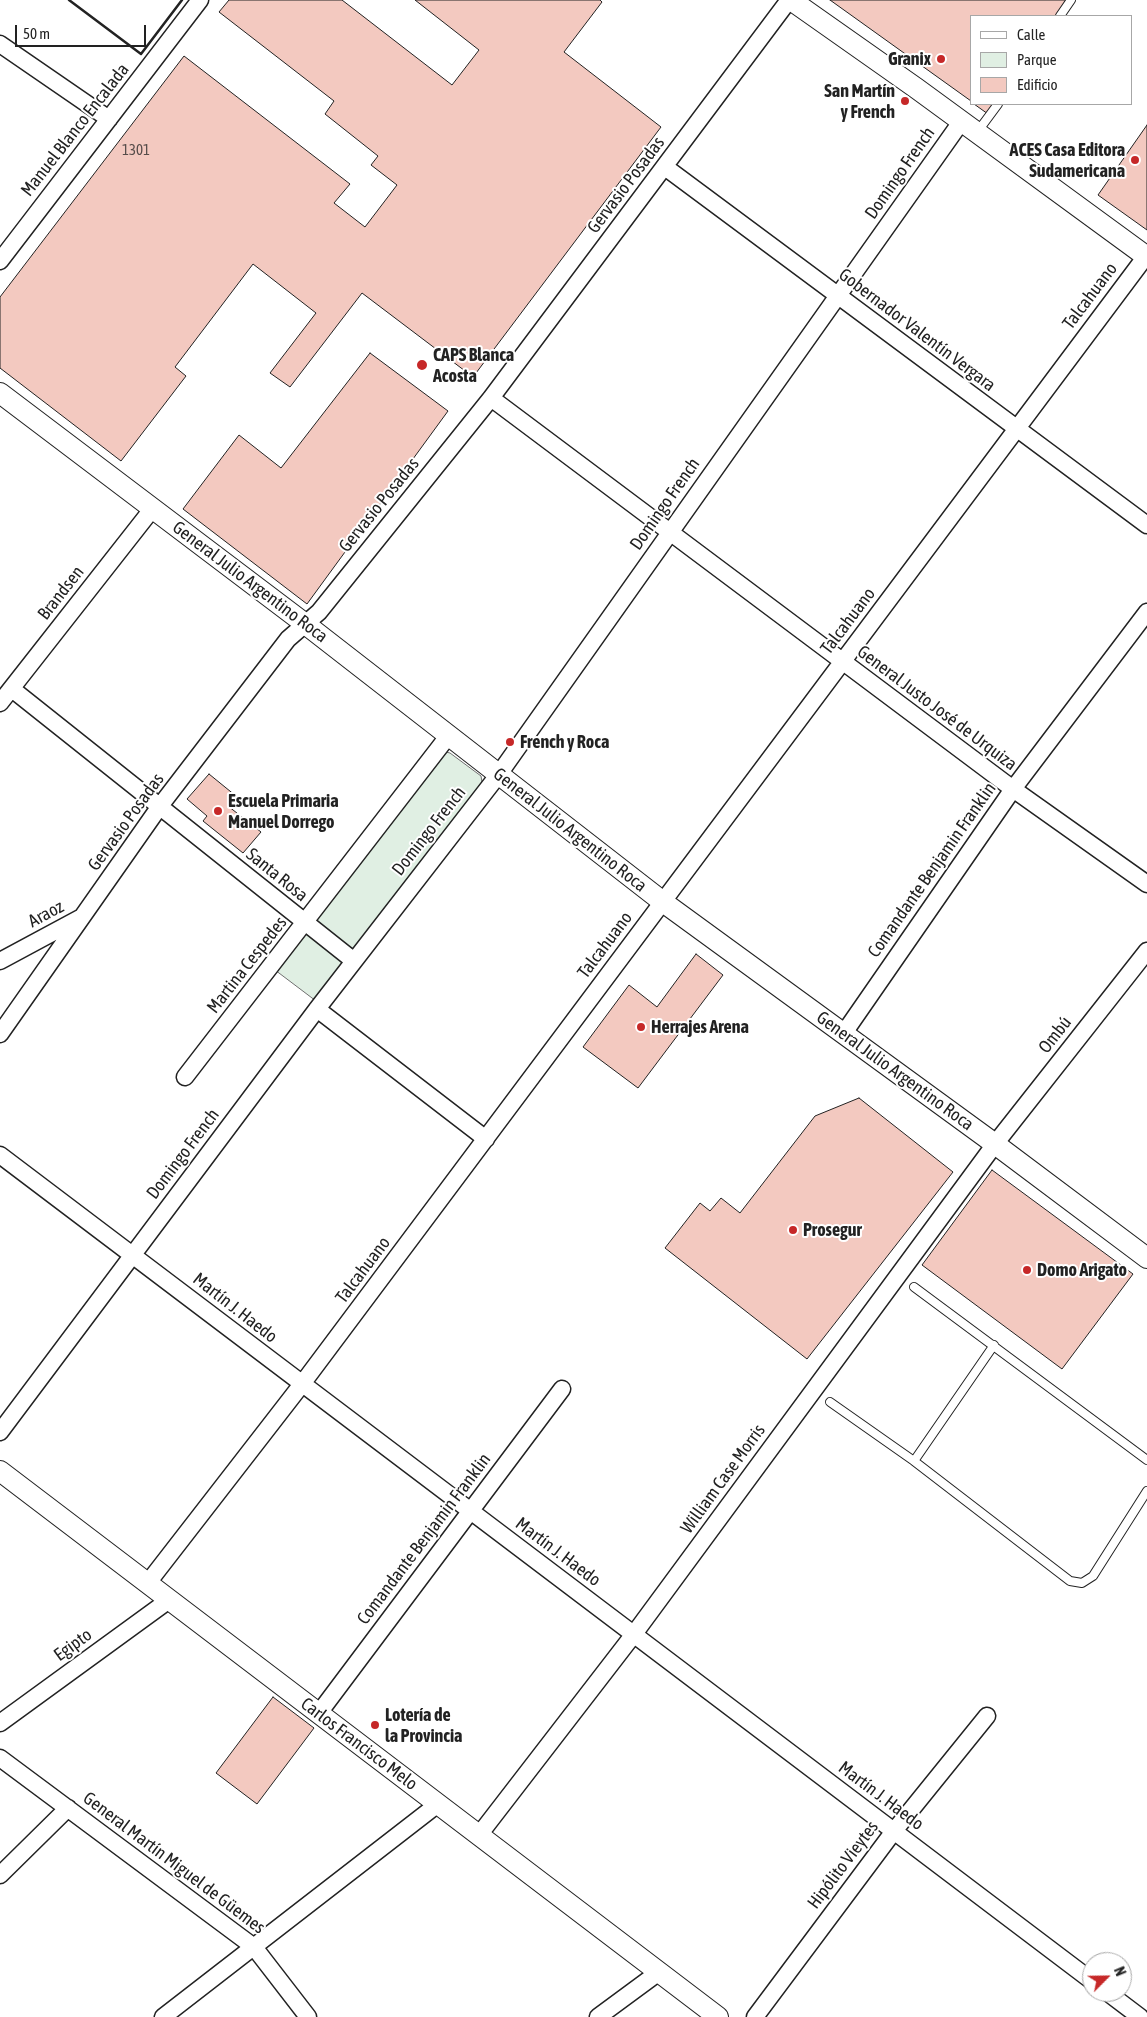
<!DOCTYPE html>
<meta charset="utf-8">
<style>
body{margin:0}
#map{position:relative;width:1147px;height:2017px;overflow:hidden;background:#fff;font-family:"Asap Condensed",sans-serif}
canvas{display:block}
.legend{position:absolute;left:970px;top:15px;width:162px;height:90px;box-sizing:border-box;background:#fff;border:1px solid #a7a7a7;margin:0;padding:6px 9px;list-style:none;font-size:15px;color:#222}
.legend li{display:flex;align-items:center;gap:10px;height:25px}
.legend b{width:25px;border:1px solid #a7a7a7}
.north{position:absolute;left:1082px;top:1952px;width:50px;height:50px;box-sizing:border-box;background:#fff;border:1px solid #a7a7a7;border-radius:50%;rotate:67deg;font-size:14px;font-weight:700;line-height:20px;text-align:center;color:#222}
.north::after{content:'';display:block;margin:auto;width:18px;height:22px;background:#c62828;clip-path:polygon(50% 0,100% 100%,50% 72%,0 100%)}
.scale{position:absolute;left:15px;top:25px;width:131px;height:22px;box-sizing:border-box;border:2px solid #222;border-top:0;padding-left:6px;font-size:15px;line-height:18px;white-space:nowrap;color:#222;-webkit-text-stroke:4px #fff;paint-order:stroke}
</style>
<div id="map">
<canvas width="1147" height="2017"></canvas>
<ul class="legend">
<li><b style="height:6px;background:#fff"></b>Calle</li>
<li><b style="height:14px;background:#e0efe3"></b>Parque</li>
<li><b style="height:14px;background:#f3c9c0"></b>Edificio</li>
</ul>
<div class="north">N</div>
<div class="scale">50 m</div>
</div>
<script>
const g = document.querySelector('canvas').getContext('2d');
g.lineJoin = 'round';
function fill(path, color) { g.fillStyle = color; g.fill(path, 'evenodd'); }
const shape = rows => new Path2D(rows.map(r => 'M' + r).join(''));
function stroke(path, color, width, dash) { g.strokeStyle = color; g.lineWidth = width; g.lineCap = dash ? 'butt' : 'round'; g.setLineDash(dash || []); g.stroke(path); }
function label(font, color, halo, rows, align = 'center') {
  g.font = font + ' "Asap Condensed",sans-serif'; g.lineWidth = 4; g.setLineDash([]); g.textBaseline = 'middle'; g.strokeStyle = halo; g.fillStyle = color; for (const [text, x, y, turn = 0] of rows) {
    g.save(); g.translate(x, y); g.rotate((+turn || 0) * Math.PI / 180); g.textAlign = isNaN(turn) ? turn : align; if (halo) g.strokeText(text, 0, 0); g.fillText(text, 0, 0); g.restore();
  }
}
const green = shape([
 [442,751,450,753,481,776,482,782,355,949,349,950,316,924,316,917,442,751],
 [308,932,343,959,343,965,316,1001,275,970,302,935,308,932]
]);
fill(green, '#e0efe3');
stroke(green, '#6f6f6f', 1);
const building = shape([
 [229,0,342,0,452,85,479,50,415,0,600,0,602,2,564,52,661,127,473,377,362,293,290,387,270,373,316,313,253,264,175,367,186,376,121,461,0,368,0,297,184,56,350,184,334,203,365,227,397,185,371,165,378,156,325,114,334,101,219,12,229,0],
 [830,0,1069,0,1057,16,971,16,971,101,830,0],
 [974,104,995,104,988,114,974,104],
 [1147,125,1147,230,1098,195,1147,125],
 [370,353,448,411,307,604,183,509,239,435,281,468,370,353],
 [209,774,236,796,228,806,261,832,243,853,203,821,207,816,187,799,209,774],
 [696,954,723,975,638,1088,583,1047,629,985,657,1007,696,954],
 [859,1098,953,1172,807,1359,665,1248,700,1203,710,1211,721,1198,740,1213,815,1116,859,1098],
 [992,1170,1133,1274,1062,1369,922,1265,992,1170],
 [273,1697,314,1728,257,1804,216,1773,273,1697]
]);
fill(building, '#f3c9c0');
stroke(building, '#222', 1);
const service = shape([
 [1060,16,1071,0],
 [978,131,998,104],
 [914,1287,1147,1460],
 [994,1345,914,1461,1070,1581,1082,1583,1093,1576,1147,1491],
 [830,1402,914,1461]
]);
const minor = shape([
 [0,44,109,119],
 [665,167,1147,525],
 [0,261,200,0],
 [491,398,1013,789,1147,884],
 [12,689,354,961],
 [0,703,153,508],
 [0,961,80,918],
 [317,1009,486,1139],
 [844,1033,1013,789,1147,612],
 [0,1034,160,806,288,639,319,612,491,398,789,0],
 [185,1077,449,735],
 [0,1155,1092,1981],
 [0,1432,317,1009,499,774,961,122],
 [147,1584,302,1384,1146,256],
 [319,1713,562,1389],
 [0,1723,169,1600],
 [0,1758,254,1947,308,2017],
 [479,1835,634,1634,995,1144,1147,951],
 [0,1875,68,1808],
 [1107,1992,1140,2017],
 [163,2017,438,1804],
 [598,2017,659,1972],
 [755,2017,894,1831,987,1716]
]);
const tertiary = shape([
 [791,0,916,88,1147,257],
 [0,393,304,623,663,902,995,1144,1147,1258],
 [0,1471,718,2017]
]);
stroke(service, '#222', 10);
stroke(minor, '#222', 19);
stroke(tertiary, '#222', 22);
stroke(service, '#fff', 8);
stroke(minor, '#fff', 16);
stroke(tertiary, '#fff', 20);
stroke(shape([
 [69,0,141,54,182,0]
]), '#222', 2.5);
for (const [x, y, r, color] of [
 [941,59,5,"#c62828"],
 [905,101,5,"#c62828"],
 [1135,160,5,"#c62828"],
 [422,365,6,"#c62828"],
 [510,742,5,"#c62828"],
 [218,811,5,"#c62828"],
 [641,1027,5,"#c62828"],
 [793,1230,5,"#c62828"],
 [1027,1270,5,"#c62828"],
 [375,1725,5,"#c62828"]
]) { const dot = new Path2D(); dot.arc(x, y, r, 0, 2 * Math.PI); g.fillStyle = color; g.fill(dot); stroke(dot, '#fff', 2); }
label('15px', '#564c4a', null, [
 ["1301",136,150]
]);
label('bold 18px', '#222', '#fff', [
 ["Granix",931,59,"right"],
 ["San Martín",895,91,"right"],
 ["y French",895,112,"right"],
 ["ACES Casa Editora",1125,150,"right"],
 ["Sudamericana",1125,171,"right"],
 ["CAPS Blanca",433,355],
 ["Acosta",433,376],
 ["French y Roca",520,742],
 ["Escuela Primaria",228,801],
 ["Manuel Dorrego",228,822],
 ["Herrajes Arena",651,1027],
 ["Prosegur",803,1230],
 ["Domo Arigato",1037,1270],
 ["Lotería de",385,1715],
 ["la Provincia",385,1736]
], 'left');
label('18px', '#222', '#fff', [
 ["Manuel Blanco Encalada",75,130,-52],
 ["Domingo French",900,173,-55],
 ["Gervasio Posadas",626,185,-53],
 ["Talcahuano",1090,296,-53],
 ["Gobernador Valentín Vergara",917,330,37],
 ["Domingo French",665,504,-55],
 ["Gervasio Posadas",379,505,-51],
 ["General Julio Argentino Roca",250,582,37],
 ["Brandsen",61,593,-52],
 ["Talcahuano",848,621,-53],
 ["General Justo José de Urquiza",937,708,37],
 ["Gervasio Posadas",126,822,-54],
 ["General Julio Argentino Roca",570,830,38],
 ["Domingo French",429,831,-52],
 ["Comandante Benjamin Franklin",932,870,-55],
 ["Santa Rosa",277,875,39],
 ["Araoz",46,914,-28],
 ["Talcahuano",605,945,-53],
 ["Martina Cespedes",247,965,-52],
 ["Ombú",1055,1035,-52],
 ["General Julio Argentino Roca",895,1071,36],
 ["Domingo French",183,1154,-53],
 ["Talcahuano",363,1270,-53],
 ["Martín J. Haedo",235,1308,38],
 ["William Case Morris",723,1479,-54],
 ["Comandante Benjamin Franklin",424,1539,-53],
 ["Martín J. Haedo",558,1552,37],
 ["Egipto",73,1645,-36],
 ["Carlos Francisco Melo",359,1744,37],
 ["Martín J. Haedo",881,1796,37],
 ["General Martín Miguel de Güemes",174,1863,37],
 ["Hipólito Vieytes",843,1865,-53]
]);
</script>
